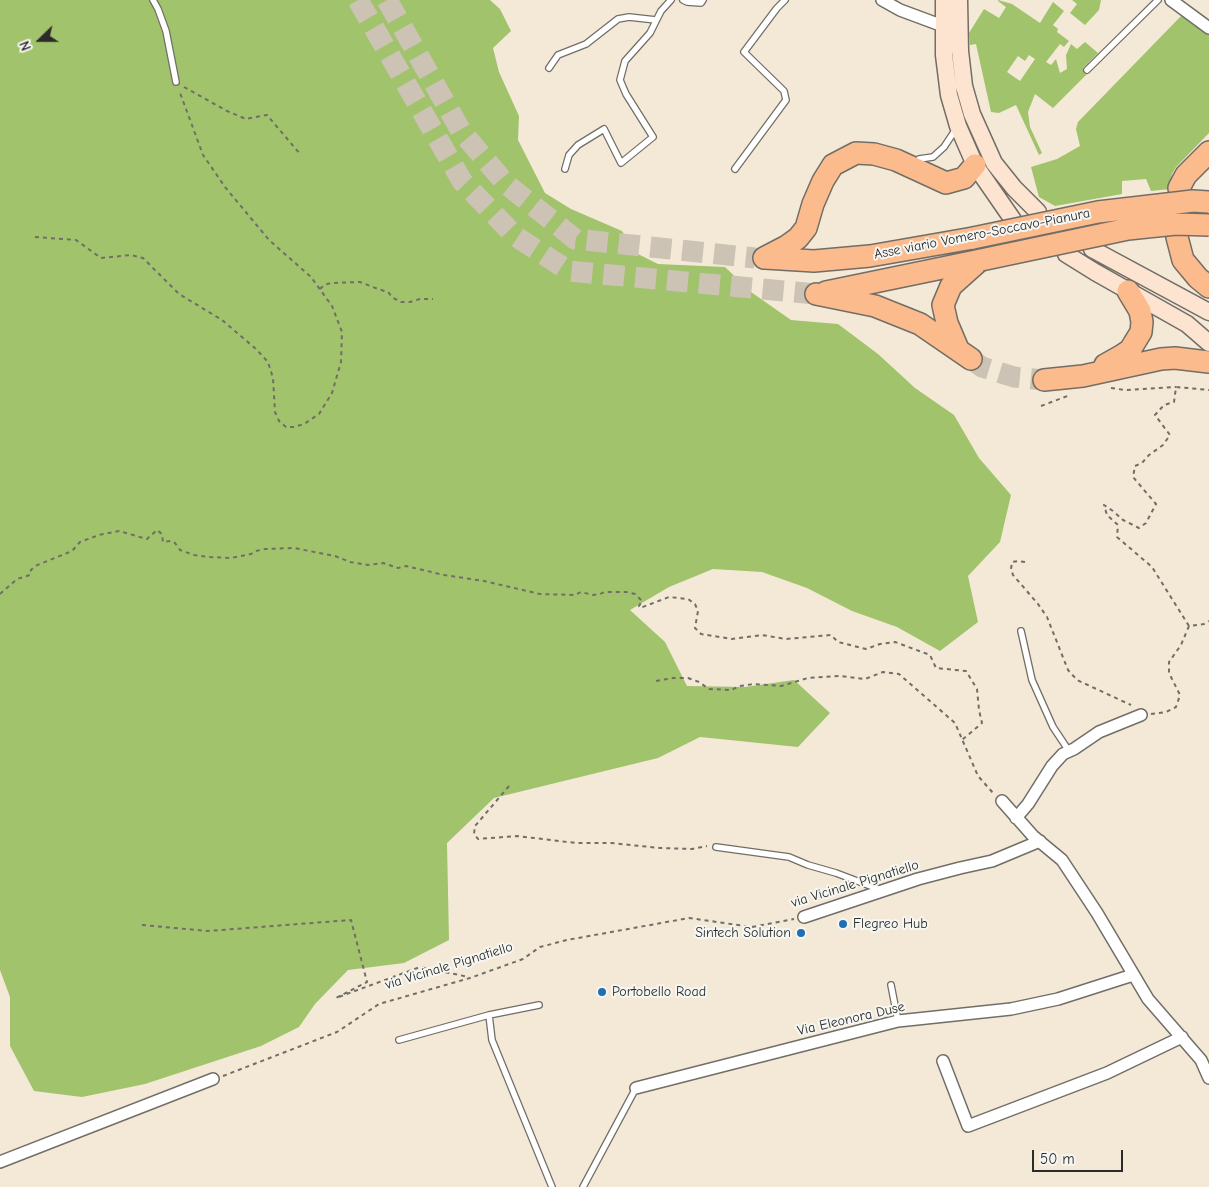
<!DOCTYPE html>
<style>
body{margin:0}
#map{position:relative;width:1209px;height:1187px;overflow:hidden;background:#f4e9d6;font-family:"Comic Neue",sans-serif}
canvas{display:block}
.north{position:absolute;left:15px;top:15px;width:50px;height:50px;-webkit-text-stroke:4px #f6f6f2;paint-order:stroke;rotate:248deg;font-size:14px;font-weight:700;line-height:20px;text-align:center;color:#2b2b2b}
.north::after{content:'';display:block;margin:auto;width:18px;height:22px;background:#2b2b2b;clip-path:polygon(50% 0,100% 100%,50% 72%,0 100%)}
.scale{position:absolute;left:1032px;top:1150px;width:91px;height:22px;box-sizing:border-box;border:2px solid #2b2b2b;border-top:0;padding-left:6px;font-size:15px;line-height:18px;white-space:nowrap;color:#2b2b2b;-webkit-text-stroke:4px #f6f6f2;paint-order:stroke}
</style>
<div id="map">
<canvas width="1209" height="1187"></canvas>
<div class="north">N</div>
<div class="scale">50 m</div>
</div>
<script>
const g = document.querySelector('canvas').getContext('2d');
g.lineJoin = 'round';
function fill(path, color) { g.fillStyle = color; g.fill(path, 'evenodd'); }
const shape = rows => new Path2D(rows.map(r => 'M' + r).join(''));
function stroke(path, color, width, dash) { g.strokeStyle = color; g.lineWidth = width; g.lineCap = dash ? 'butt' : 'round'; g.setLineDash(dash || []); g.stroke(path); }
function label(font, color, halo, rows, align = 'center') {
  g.font = font + ' "Comic Neue",sans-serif'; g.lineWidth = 4; g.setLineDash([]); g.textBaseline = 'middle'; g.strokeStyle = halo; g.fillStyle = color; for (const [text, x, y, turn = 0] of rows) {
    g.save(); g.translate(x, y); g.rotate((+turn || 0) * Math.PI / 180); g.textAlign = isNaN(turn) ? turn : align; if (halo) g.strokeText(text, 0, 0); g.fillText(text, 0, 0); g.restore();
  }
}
fill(shape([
 [0,0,490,0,500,9,511,31,493,48,499,72,519,116,518,140,545,193,571,209,622,231,636,253,658,264,725,267,751,292,791,320,838,324,878,354,915,388,954,415,979,458,1011,495,1000,542,968,576,978,622,940,651,897,627,852,611,807,588,762,572,713,569,669,587,630,610,665,642,687,686,745,687,794,680,830,713,798,747,700,737,658,758,494,798,447,843,449,940,404,963,348,970,315,1004,299,1027,261,1046,145,1084,82,1097,34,1091,10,1046,10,997,0,970],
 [998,0,1012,4,1040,23,1053,2,1064,11,1053,25,1058,29,1057,32,1069,41,1064,47,1060,44,1046,62,1051,65,1056,59,1060,73,1067,69,1066,55,1071,44,1077,49,1085,42,1098,53,1083,68,1088,73,1053,108,1035,94,1028,112,1030,127,1042,153,1039,155,1016,105,999,113,991,112,976,44,970,45,969,33,984,9,999,18,1006,7,998,1],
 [1029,55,1035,59,1020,81,1007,72,1018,56,1025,61],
 [1072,0,1101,0,1099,10,1085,25,1070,13,1077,4],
 [1182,15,1209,34,1209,133,1176,167,1172,174,1170,189,1151,191,1146,179,1122,181,1122,194,1055,206,1039,197,1031,167,1057,159,1080,146,1076,129,1078,122]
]), '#a0c36c');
stroke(shape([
 [358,0,462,181,515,236,569,271,816,294],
 [387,0,461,131,506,184,575,239,755,258],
 [971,359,982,367,1014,377,1044,380]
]), '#ccc3b4', 21, [21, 11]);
const lane = shape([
 [153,0,158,9,166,31,176,82],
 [683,0,687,2,701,3,703,0],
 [549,68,558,55,586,44,618,19,629,17,656,20],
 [1087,70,1158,0],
 [919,159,933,157,944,147,956,129],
 [565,169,569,155,578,145,604,129,621,163,653,137,626,94,620,80,625,61,650,33,661,11,671,0],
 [735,169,786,100,784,91,744,52,777,8,785,0],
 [1021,631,1032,680,1053,727,1069,751],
 [716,847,789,857,808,865,836,873,881,890],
 [891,985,898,1021],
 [489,1015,539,1005],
 [399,1040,489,1015,492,1040,552,1187],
 [583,1187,636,1088]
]);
const street = shape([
 [882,0,900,10,943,26],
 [1171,0,1209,28],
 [1002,801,1033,836,1062,860,1097,913,1148,999,1201,1060,1209,1078],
 [1016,818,1028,804,1052,766,1063,754,1074,749,1099,732,1141,715],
 [804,917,918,879,960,868,992,861,1040,841],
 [943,1061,968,1126,1107,1073,1182,1037],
 [636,1088,898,1021,1011,1009,1058,999,1133,975],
 [0,1162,213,1079]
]);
const secondary = shape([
 [944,0,944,55,949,95,958,126,975,165,1013,220],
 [959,0,960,51,964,86,972,114,994,163,1014,188,1038,212],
 [1092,249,1209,312],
 [1066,254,1095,272,1187,324,1209,343]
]);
const highway = shape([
 [1179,188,1186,175,1209,152],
 [1177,237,1183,260,1198,278,1209,287],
 [764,258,787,246,798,238,806,228,813,204,823,181,833,165,856,153,874,154,896,160,946,183,964,178,975,165],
 [765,258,814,261,870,256,973,238],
 [826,292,981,260],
 [816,294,875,306,920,324,971,359],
 [958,349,947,323,943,305,951,286,979,261],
 [1105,365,1121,356,1130,350,1141,332,1142,322,1140,311,1128,291],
 [1044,380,1083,376,1161,359,1175,358,1209,362]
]);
stroke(lane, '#716e67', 8);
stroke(street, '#716e67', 14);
stroke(secondary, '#716e67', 19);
stroke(highway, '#716e67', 24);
stroke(shape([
 [184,87,227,111,246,119,267,115,300,154],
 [35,237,76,240,101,258,131,255,143,258,179,294,222,320,256,349,268,362,273,378,275,412,279,421,286,427,294,427,304,424,319,414,332,393,341,362,342,332,332,306,311,277,269,240,225,187,203,155,179,90],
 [320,289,324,285,331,283,360,282,378,289,388,292,393,298,401,302,410,302,420,299,433,299],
 [1111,388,1125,390,1176,387],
 [1041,406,1070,395],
 [1025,562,1018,561,1012,562,1011,569,1013,575,1038,604,1047,617,1068,670,1077,680,1131,705],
 [0,594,17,579,30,575,31,570,35,566,72,551,80,542,99,535,119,531,147,539,157,530,162,534,163,542,171,541,175,543,180,550,194,555,210,557,231,558,251,554,256,551,265,549,294,548,335,556,350,562,368,565,383,563,398,568,406,566,444,575,484,581,540,594,575,595,581,592,593,595,600,594,605,592,626,592,635,594,642,601,639,606,640,608,669,597,688,599,695,604,698,611,695,628,701,634,732,639,762,635,786,639,831,635,838,642,866,649,880,644,895,642,930,655,936,668,966,671,977,689,979,710,982,723,962,740],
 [1189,626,1152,567,1117,537,1118,525,1107,515,1104,505,1113,511,1123,520,1139,528,1146,523,1156,504,1133,477,1135,466,1142,463,1149,455,1163,445,1170,435,1155,415,1164,405,1174,402,1176,387,1209,390],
 [656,681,673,678,688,678,699,682,709,689,731,690,740,686,754,684,781,686,808,678,840,676,865,679,883,672,899,674,955,723,978,776,993,793],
 [1151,714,1166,712,1176,707,1180,695,1169,673,1169,662,1181,645,1189,626,1204,624,1209,621],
 [509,786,475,826,474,834,478,839,517,836,576,843,611,843,660,848,692,849,707,846],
 [142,925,208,931,351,920,367,982,336,998,420,967,469,977],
 [223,1076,337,1032,379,1004,470,978,523,959,540,947,567,940,689,918,752,927,794,919]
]), '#716e67', 2, [4, 4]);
stroke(lane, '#fff', 5.5);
stroke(street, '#fff', 11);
stroke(secondary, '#fde4d1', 16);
stroke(highway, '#fbbb8c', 21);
const highwayBridge = shape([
 [973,238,1098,212,1193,201,1209,202],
 [981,260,1128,229,1176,224,1209,225]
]);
stroke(highwayBridge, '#716e67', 24, []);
stroke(highwayBridge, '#fbbb8c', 21);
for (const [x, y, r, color] of [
 [843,924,5,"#1f6fb2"],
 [801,933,5,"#1f6fb2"],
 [602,992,5,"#1f6fb2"]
]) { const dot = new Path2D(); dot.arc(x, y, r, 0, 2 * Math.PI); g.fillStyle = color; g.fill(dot); stroke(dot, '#f6f6f2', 2); }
label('14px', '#2b2b2b', '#f6f6f2', [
 ["Asse viario Vomero-Soccavo-Pianura",982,234,-11],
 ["via Vicinale Pignatiello",855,884,-17],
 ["via Vicinale Pignatiello",449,966,-17],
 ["Via Eleonora Duse",851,1019,-13]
]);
label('14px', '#2b2b2b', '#f6f6f2', [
 ["Flegreo Hub",853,924],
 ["Sintech Solution",791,933,"right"],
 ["Portobello Road",612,992]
], 'left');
</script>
